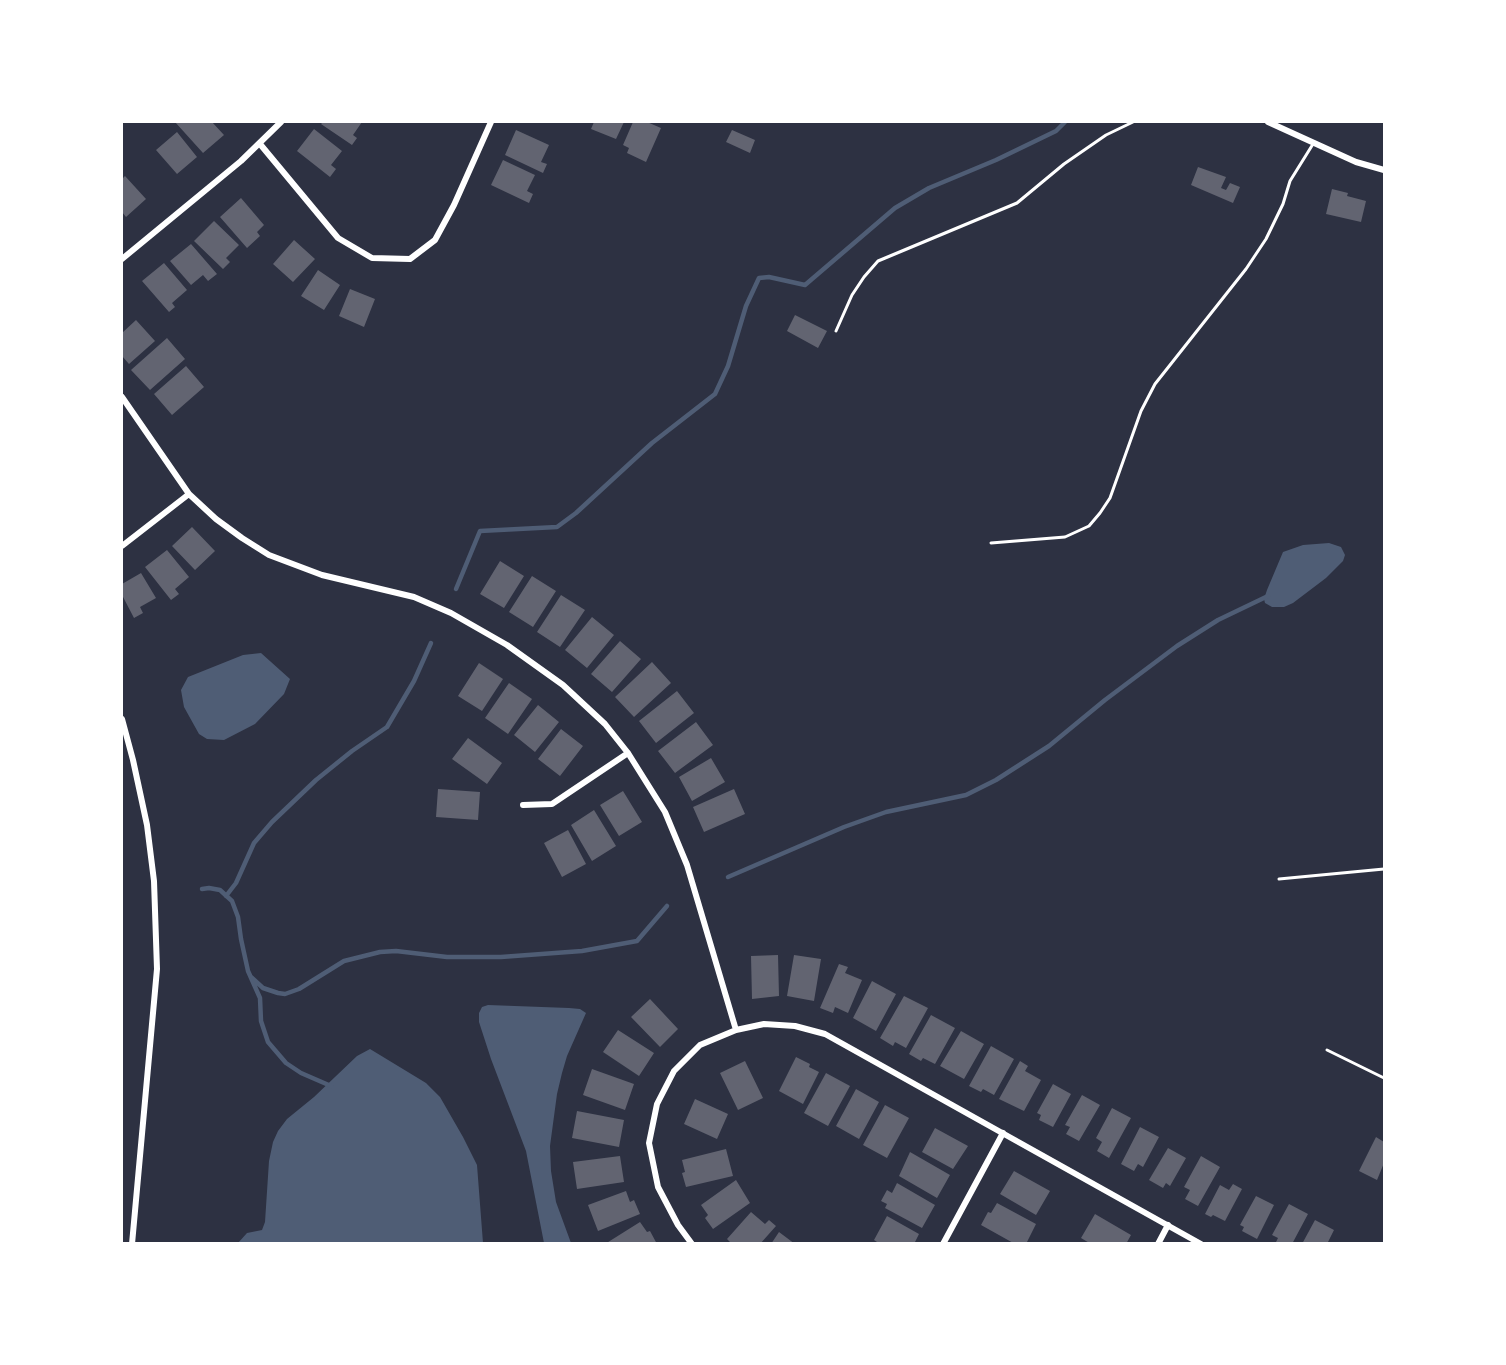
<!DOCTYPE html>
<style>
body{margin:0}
#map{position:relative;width:1506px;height:1365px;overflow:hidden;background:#2d3142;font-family:Helvetica,sans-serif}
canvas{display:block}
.frame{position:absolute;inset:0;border:123px solid #fff;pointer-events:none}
</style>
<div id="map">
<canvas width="1506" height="1365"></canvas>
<div class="frame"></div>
</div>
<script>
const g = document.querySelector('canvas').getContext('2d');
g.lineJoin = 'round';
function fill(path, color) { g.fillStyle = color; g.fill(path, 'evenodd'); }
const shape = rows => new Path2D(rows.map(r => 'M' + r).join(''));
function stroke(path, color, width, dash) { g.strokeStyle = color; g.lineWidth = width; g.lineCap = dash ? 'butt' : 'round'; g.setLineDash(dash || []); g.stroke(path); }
fill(shape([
 [1329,543,1341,547,1345,555,1343,561,1326,578,1293,603,1284,607,1272,607,1265,603,1264,599,1267,590,1283,552,1303,545],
 [261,653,290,679,284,694,255,724,224,740,207,739,199,734,184,707,181,690,188,677,243,655],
 [488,1005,569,1008,580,1009,586,1013,567,1056,562,1073,557,1094,550,1146,551,1171,556,1202,571,1243,544,1243,526,1151,491,1059,479,1022,479,1013,482,1007],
 [370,1049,426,1083,440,1097,463,1137,477,1165,483,1243,238,1243,247,1233,262,1230,265,1222,269,1161,273,1142,278,1131,287,1119,314,1097,357,1056]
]), '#4f5d75');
stroke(shape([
 [456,589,480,531,557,527,576,513,652,443,715,394,728,366,746,306,759,278,769,277,805,285,895,208,929,188,996,160,1056,131,1065,122],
 [728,877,844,827,886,812,966,795,996,780,1049,746,1105,700,1177,646,1218,620,1268,596],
 [202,889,209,888,220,890,232,901,238,917,241,939,248,971,260,998,261,1021,268,1042,286,1063,301,1073,331,1086],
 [226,896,236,883,254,843,272,822,316,780,352,751,387,727,414,681,431,643],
 [251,977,263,988,278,993,285,994,299,989,344,961,380,952,396,951,447,957,501,957,582,951,637,941,667,906]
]), '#4f5d75', 4.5);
fill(shape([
 [175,122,212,122,224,135,203,153],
 [323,122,362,122,353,135,357,138,352,145,321,124],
 [594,122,624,122,616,139,591,129],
 [633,122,647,122,661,128,646,162,627,153,629,148,623,145],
 [314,129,342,151,331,165,336,169,330,177,297,151],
 [516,130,549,145,541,162,547,164,543,173,505,155],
 [732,130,755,140,750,153,726,142],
 [177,132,197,157,177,174,156,150],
 [503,160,535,175,527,191,533,194,529,203,491,185],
 [1198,167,1226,177,1221,188,1226,190,1230,183,1240,187,1233,203,1191,185],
 [125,176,146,199,126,217,122,212,122,179],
 [1332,189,1348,193,1347,196,1366,201,1361,222,1326,214],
 [241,198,264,225,257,232,260,236,247,248,220,217],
 [214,221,239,245,226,258,230,262,223,269,194,241],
 [294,240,315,259,293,282,273,264],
 [191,244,217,274,208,281,203,275,191,285,170,261],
 [164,263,187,290,172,303,175,307,169,312,142,281],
 [318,270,340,285,324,310,301,296],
 [350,289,375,299,364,327,339,316],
 [795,315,827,331,818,348,787,331],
 [136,320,155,341,129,364,122,356,122,333],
 [167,338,185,359,150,390,131,370],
 [186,366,204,387,172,415,154,394],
 [192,527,215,551,195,570,172,546],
 [167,550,189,577,175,589,179,594,171,600,145,567],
 [500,561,524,576,504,608,480,594],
 [141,573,156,598,140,607,143,613,134,618,122,595,122,584],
 [532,576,556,591,533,627,509,612],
 [561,595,585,610,560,647,537,632],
 [592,617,614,635,587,668,565,650],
 [620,641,641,659,612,692,591,674],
 [652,662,671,683,634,717,615,697],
 [479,663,503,679,482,711,458,696],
 [509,683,532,699,508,734,485,718],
 [677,691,694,713,656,743,639,721],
 [538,705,559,722,535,752,514,735],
 [696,722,713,745,675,773,658,751],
 [561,729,583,746,560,776,538,759],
 [468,738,502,763,487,784,452,759],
 [711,758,725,782,692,801,679,777],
 [438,789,480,792,478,820,436,817],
 [734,789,745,814,704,832,693,807],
 [623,791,642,822,619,836,600,805],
 [594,810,616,846,592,861,571,825],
 [568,830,586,864,562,877,544,843],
 [778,955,779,996,752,999,751,956],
 [794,955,821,959,814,1001,787,996],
 [839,964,848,967,845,973,862,980,848,1013,835,1007,833,1013,820,1008],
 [872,981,896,994,876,1031,853,1018],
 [904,996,928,1008,906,1048,895,1042,893,1046,880,1038],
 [650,999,678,1029,660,1047,631,1017],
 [931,1015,955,1028,935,1064,923,1058,921,1061,909,1054],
 [618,1030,654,1053,639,1076,603,1052],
 [961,1031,984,1044,964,1079,940,1066],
 [991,1046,1014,1059,994,1095,983,1089,981,1092,969,1086],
 [796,1057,810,1064,809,1067,819,1072,803,1104,779,1091],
 [745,1061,763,1098,738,1110,720,1073],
 [1020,1061,1028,1066,1025,1071,1041,1080,1024,1111,999,1099],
 [592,1069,634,1084,625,1110,583,1095],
 [826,1073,850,1086,828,1126,804,1113],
 [1053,1084,1071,1094,1053,1127,1039,1120,1041,1115,1037,1113],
 [856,1089,879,1102,859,1139,836,1126],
 [1082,1095,1100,1105,1079,1141,1066,1134,1070,1127,1065,1125],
 [695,1099,728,1114,717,1139,684,1124],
 [885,1105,909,1118,887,1158,863,1145],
 [1112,1108,1131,1118,1109,1158,1097,1151,1102,1142,1096,1138],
 [577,1111,624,1120,619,1147,572,1138],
 [1140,1127,1159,1137,1143,1167,1138,1164,1134,1171,1121,1164],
 [935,1128,968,1146,953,1169,922,1152],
 [1376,1137,1384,1142,1384,1163,1377,1180,1359,1171],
 [1168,1148,1186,1158,1170,1186,1166,1183,1163,1188,1149,1180],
 [726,1149,733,1176,686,1187,682,1173,685,1172,682,1160],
 [910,1152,950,1175,937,1198,899,1176],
 [620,1156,624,1182,577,1189,573,1162],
 [1201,1156,1220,1167,1198,1206,1185,1199,1190,1190,1184,1187],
 [1014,1171,1050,1191,1036,1215,1000,1194],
 [736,1180,750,1203,713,1229,705,1218,708,1215,701,1205],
 [897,1183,935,1205,922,1228,885,1208,887,1204,881,1201,887,1190,892,1193],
 [1233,1184,1242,1189,1225,1221,1213,1215,1211,1217,1205,1214,1220,1185,1229,1190],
 [626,1191,630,1202,634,1200,640,1214,598,1231,588,1205],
 [1256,1196,1274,1205,1257,1239,1242,1231,1244,1227,1240,1225],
 [997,1203,1036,1224,1026,1244,1015,1244,981,1225,988,1212,991,1213],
 [1289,1204,1308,1214,1292,1244,1275,1244,1278,1238,1272,1235],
 [751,1212,765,1224,769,1220,776,1226,760,1244,732,1244,727,1239],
 [1095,1214,1131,1235,1126,1244,1091,1244,1081,1238],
 [887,1216,919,1234,914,1244,880,1244,874,1240],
 [1315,1220,1334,1230,1327,1244,1302,1244],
 [640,1222,647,1232,650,1231,657,1244,605,1244],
 [779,1232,795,1244,771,1244]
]), '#626471');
stroke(shape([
 [836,331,852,295,864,277,878,261,1017,203,1064,164,1106,135,1133,122],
 [991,543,1065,537,1089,526,1100,513,1110,498,1141,411,1155,384,1246,269,1266,239,1283,204,1290,181,1313,144],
 [1279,879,1384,869],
 [1327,1050,1384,1078]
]), '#fff', 3);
stroke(shape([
 [1268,122,1356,162,1384,170],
 [260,144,338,238,372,258,410,259,435,240,454,205,491,122],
 [122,259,241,161,281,122],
 [122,397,189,494,216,519,242,538,269,555,322,575,414,597,451,613,507,645,563,685,605,724,628,753,665,812,687,865,736,1030],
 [122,546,189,494],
 [122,719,133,760,147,825,154,881,157,969,132,1244],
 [523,805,552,804,628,753],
 [692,1244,678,1225,658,1187,649,1143,657,1104,674,1071,700,1045,736,1030,764,1024,795,1026,825,1034,1201,1244],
 [943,1244,1003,1133],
 [1158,1244,1168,1225]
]), '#fff', 6);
</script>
